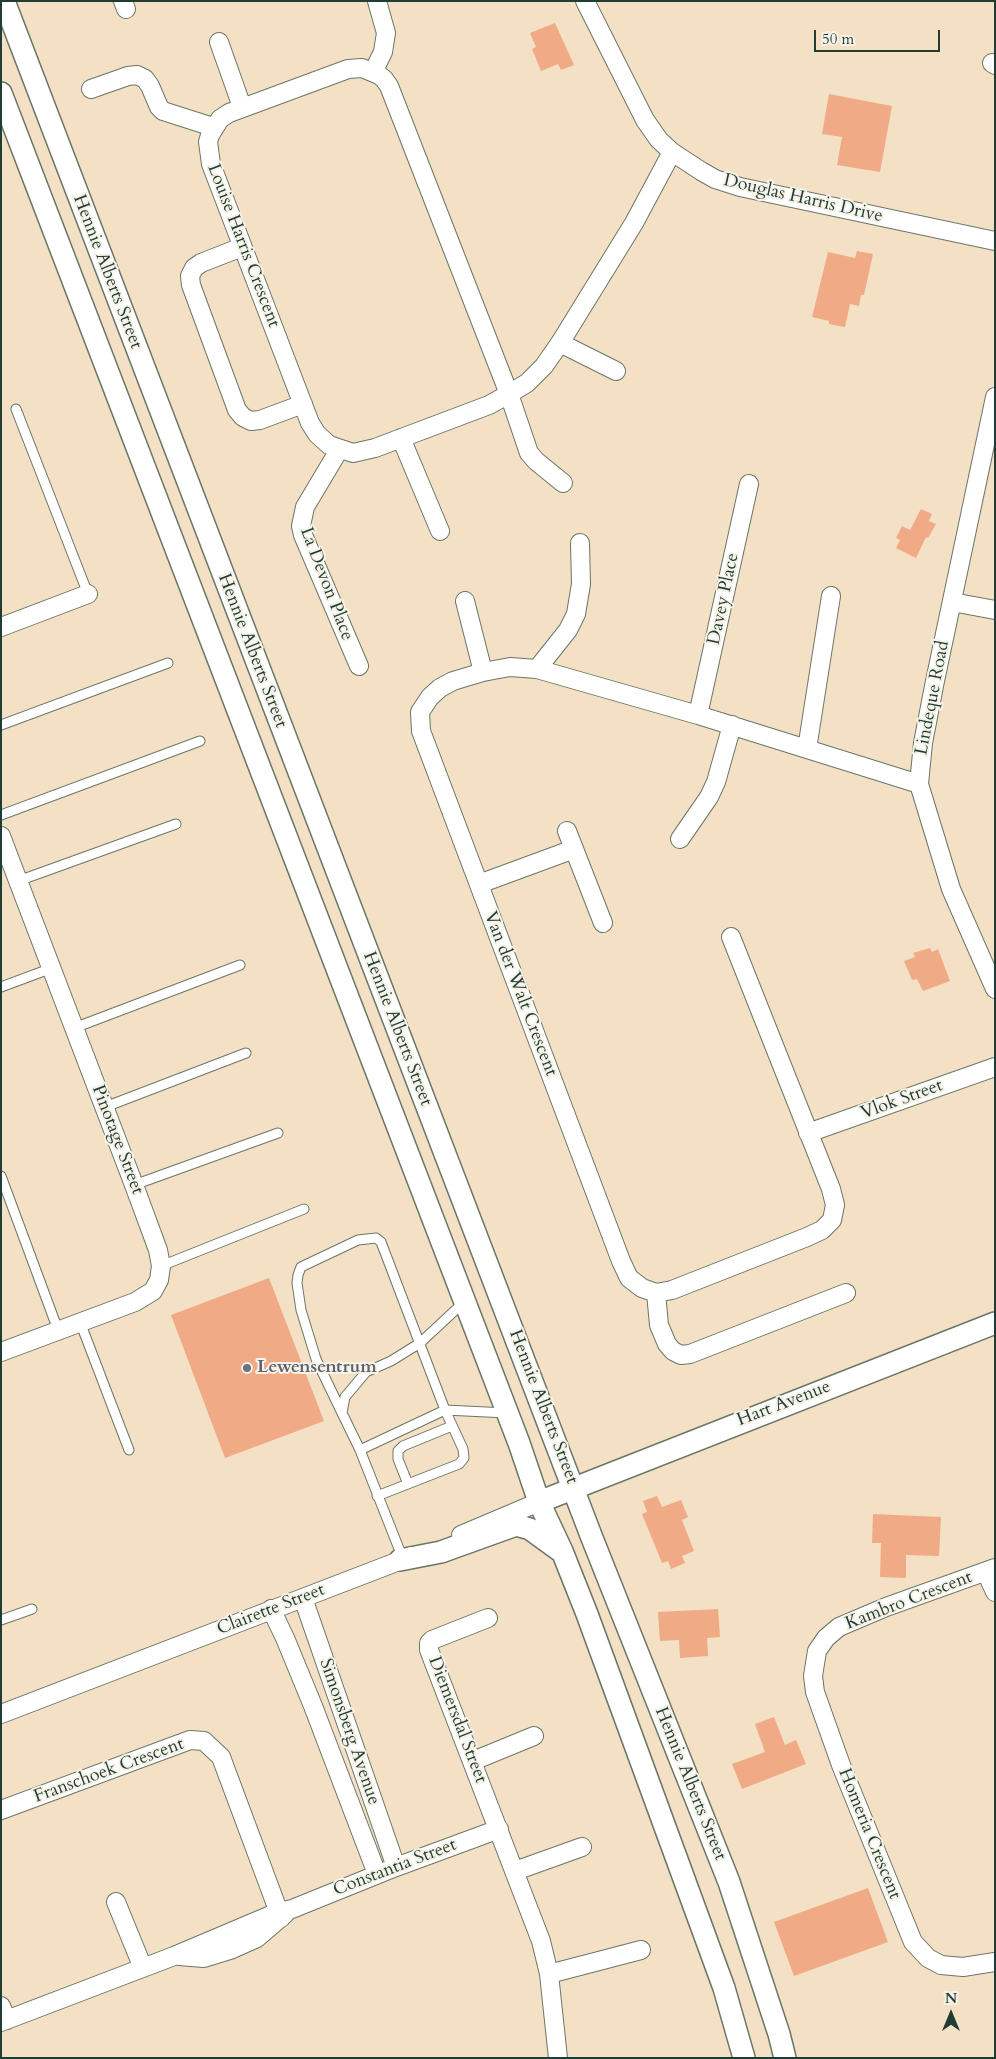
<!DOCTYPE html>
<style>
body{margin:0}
#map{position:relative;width:996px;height:2059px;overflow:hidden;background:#f4e0c4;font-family:Cardo,serif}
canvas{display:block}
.frame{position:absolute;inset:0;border:2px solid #1f3d34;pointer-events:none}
.north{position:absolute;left:926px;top:1989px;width:50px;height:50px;-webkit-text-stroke:4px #f7f3e8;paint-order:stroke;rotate:0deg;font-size:14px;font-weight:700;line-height:20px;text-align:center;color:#1f3d34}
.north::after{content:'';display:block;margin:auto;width:18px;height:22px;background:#1f3d34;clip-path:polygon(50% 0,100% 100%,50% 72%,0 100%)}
.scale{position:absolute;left:814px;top:30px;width:126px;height:22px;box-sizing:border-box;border:2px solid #1f3d34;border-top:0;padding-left:6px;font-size:15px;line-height:18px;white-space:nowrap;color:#1f3d34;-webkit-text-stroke:4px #f7f3e8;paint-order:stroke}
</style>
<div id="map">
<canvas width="996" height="2059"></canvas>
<div class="frame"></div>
<div class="north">N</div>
<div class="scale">50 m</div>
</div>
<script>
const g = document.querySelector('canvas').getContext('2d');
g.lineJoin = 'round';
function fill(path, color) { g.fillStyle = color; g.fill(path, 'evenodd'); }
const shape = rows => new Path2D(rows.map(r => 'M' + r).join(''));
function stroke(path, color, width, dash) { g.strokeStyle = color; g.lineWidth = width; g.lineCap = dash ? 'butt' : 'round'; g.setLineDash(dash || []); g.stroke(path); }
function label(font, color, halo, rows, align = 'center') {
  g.font = font + ' Cardo,serif'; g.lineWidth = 4; g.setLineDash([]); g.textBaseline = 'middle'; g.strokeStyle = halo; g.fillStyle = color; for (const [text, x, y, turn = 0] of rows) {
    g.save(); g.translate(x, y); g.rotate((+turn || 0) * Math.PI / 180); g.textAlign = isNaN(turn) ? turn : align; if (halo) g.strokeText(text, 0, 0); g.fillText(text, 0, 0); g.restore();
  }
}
fill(shape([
 [555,23,574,65,561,70,558,64,541,71,532,49,536,47,530,33],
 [829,94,892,106,880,172,837,165,842,137,822,134],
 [857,251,873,254,864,295,861,295,859,306,850,304,845,327,829,324,829,321,812,317,828,252,855,258],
 [921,509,932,514,929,521,936,524,928,538,926,537,916,558,896,548,900,540,896,538,902,526,910,530],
 [930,948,932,952,938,949,950,981,923,991,917,979,912,980,904,961,915,957,913,953],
 [269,1278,324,1421,225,1458,171,1315],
 [657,1496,662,1507,681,1500,688,1517,682,1520,694,1551,682,1556,685,1563,671,1569,668,1561,662,1563,642,1514,647,1512,643,1501],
 [873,1514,941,1517,939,1556,906,1555,906,1578,880,1577,881,1543,872,1543],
 [718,1609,720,1637,707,1638,708,1656,680,1658,679,1640,660,1641,658,1612],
 [774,1717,785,1745,796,1740,806,1764,742,1789,732,1764,765,1752,755,1724],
 [868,1888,888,1942,794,1976,774,1922]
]), '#f1aa86');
const service = shape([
 [16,409,88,594],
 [1,725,168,663],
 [1,815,200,741],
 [18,881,176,824],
 [1,987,52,968],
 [74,1028,240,965],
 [105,1107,246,1053],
 [1,1176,58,1330],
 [134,1185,278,1133],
 [161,1266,304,1209],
 [80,1322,129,1450],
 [342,1413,316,1359,301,1310,297,1283,298,1275,301,1267,358,1240,376,1238,381,1242,445,1410,463,1449,464,1458,459,1464,377,1496],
 [360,1450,445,1410,507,1413],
 [408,1484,398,1459,398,1451,403,1446,452,1426],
 [403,1559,360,1450,342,1413,345,1397,366,1372,391,1361,420,1343,464,1302],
 [1,1620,32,1609]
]);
const minor = shape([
 [123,1,126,9],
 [585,1,645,120,659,140,672,152,701,171,715,179,740,187,995,241],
 [219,42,242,107],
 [992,63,995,65],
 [373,72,383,52,386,33,377,1],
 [91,89,128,76,137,75,145,79,150,86,159,107,163,111,213,127],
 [242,247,201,263,194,268,190,276,191,285,237,410,243,417,251,421,260,420,303,404],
 [560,343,616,371],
 [995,397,935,681,923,743,919,784,951,889,995,989],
 [401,438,440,531],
 [339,450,305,507,301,526,303,535,359,666],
 [563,483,536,461,529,453,509,394,389,86,384,79,379,75,362,68,348,69,229,113,220,119,210,135,208,142,211,164,310,423,317,434,329,445,353,453,375,448,489,405,509,394,527,383,544,366,560,343,634,223,672,152],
 [465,601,483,672],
 [952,602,995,610],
 [1,627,88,594],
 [537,669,568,630,576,614,581,584,580,543],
 [698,715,749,484],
 [807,749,831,596],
 [567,831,603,923],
 [1,836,134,1185,158,1250,161,1266,159,1280,153,1291,135,1302,1,1352],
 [680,839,709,797,716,782,732,725],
 [479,884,574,849],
 [731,937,831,1189,835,1205,832,1220,822,1230,807,1237,672,1290,656,1293,642,1288,629,1278,621,1261,421,731,420,712,430,697,440,688,453,681,483,672,510,667,537,669,698,715,919,784],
 [808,1133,995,1067],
 [656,1293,659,1325,667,1344,673,1351,681,1355,690,1354,846,1293],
 [461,1535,539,1502],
 [995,1568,886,1607,839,1627,826,1638,817,1651,813,1676,815,1692,841,1765,913,1942,928,1958,941,1965,963,1967,995,1962],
 [986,1572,995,1592],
 [303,1598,396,1867],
 [271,1609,285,1638,313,1706,377,1874],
 [488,1618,432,1640,429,1643,429,1650,541,1941,549,1974,558,2058],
 [1,1714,412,1556],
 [473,1761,534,1736],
 [1,1810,190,1740,204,1741,221,1757,281,1918],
 [515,1871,582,1847],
 [116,1902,143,1968],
 [179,1956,204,1958,230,1950,257,1938,285,1914],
 [549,1974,641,1950],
 [1,2006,7,2020],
 [1,2022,174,1956,278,1912,292,1909,396,1867,499,1829]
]);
const tertiary = shape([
 [4,1,592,1538,729,1882,779,2034,785,2058],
 [1,93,519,1443,539,1502,562,1551,587,1614,724,1988,744,2058],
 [539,1502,995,1323],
 [400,1560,441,1552,516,1525,530,1529,559,1550]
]);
stroke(service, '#6a7666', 11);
stroke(minor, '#6a7666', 20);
stroke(tertiary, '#6a7666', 24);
stroke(service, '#fff', 9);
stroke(minor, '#fff', 18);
stroke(tertiary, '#fff', 21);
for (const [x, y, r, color] of [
 [247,1368,5,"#6b7280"]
]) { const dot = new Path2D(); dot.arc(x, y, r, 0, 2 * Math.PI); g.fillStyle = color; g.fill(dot); stroke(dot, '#f7f3e8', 2); }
label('18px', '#1f3d34', '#f7f3e8', [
 ["Douglas Harris Drive",803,199,13],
 ["Louise Harris Crescent",243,246,69],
 ["Hennie Alberts Street",107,272,69],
 ["La Devon Place",326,584,69],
 ["Davey Place",724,599,-78],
 ["Hennie Alberts Street",252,651,69],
 ["Lindeque Road",933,698,-79],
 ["Van der Walt Crescent",520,994,69],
 ["Hennie Alberts Street",397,1029,69],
 ["Vlok Street",902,1100,-20],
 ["Pinotage Street",117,1140,69],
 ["Hart Avenue",784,1404,-21],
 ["Hennie Alberts Street",543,1407,69],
 ["Kambro Crescent",909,1601,-21],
 ["Clairette Street",271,1610,-21],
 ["Diemersdal Street",457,1720,69],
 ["Simonsberg Avenue",349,1732,71],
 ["Franschoek Crescent",109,1771,-20],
 ["Hennie Alberts Street",690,1784,68],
 ["Homeria Crescent",869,1834,68],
 ["Constantia Street",395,1868,-21]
]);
label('bold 18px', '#5b616d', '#f7f3e8', [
 ["Lewensentrum",257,1368]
], 'left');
</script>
